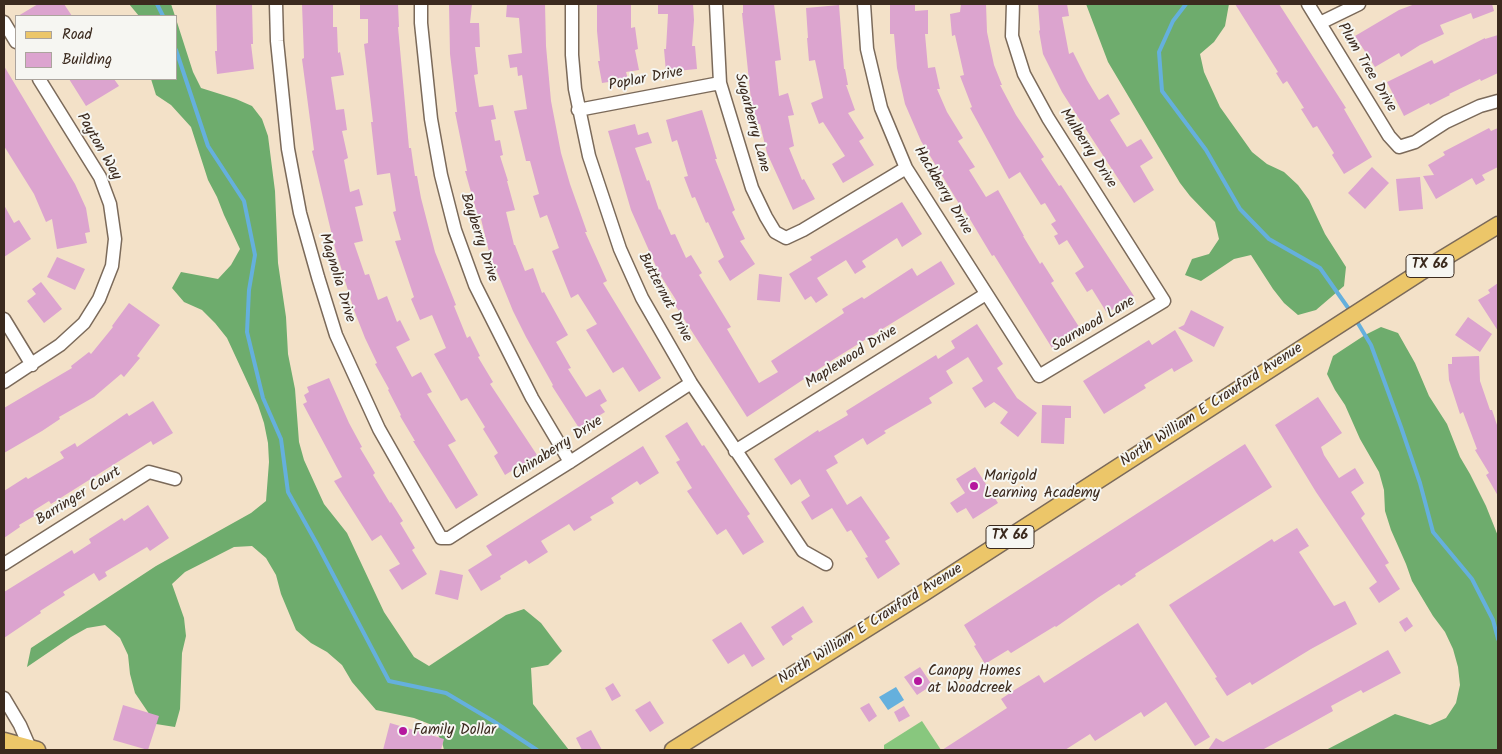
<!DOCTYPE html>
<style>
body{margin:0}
#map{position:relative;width:1502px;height:754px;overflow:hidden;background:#f3e1c8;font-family:Kalam,sans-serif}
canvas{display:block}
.frame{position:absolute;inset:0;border:5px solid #3b2a1e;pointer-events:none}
.legend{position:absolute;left:15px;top:15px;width:162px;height:65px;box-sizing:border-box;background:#f6f6f2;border:1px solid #aba49d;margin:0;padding:6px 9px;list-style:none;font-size:15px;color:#3b2a1e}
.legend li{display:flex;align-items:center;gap:10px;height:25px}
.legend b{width:25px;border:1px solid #aba49d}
</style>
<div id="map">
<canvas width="1502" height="754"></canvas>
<div class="frame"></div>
<ul class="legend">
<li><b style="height:6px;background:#ecc669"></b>Road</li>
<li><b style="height:14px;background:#dca4cf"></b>Building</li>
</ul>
</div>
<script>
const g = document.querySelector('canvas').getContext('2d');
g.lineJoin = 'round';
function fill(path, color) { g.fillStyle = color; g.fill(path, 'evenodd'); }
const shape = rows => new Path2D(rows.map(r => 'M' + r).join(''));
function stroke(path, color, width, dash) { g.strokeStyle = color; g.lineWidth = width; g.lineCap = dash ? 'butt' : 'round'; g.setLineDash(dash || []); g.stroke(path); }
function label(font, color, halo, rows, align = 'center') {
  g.font = font + ' Kalam,sans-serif'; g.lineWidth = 4; g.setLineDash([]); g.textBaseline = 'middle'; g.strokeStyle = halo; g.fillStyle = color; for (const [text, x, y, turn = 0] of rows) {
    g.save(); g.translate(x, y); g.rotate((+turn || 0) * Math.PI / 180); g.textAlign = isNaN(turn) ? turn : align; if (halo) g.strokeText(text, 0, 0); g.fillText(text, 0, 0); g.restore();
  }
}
fill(shape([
 [922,721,941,750,884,750,884,745]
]), '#88c77e');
fill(shape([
 [129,4,171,4,175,16,139,16],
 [1086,4,1229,4,1225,26,1214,42,1200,54,1204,72,1220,107,1252,152,1267,164,1284,172,1298,185,1309,200,1325,234,1346,267,1344,286,1316,310,1298,315,1284,303,1273,289,1251,255,1234,259,1201,281,1185,275,1192,259,1209,254,1219,239,1215,222,1190,196,1180,183,1108,62],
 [176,19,193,72,201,88,236,99,252,106,262,119,268,136,275,191,278,263,286,317,288,354,295,389,299,442,304,460,324,504,347,533,384,612,414,657,429,666,506,615,524,609,541,623,562,651,548,665,531,668,533,704,569,750,444,750,442,742,432,725,414,718,376,710,352,682,342,665,327,652,311,643,296,630,281,594,276,575,266,558,252,546,234,547,185,572,172,584,184,618,186,636,182,653,180,709,175,727,156,724,135,693,130,674,128,655,120,638,105,625,87,628,71,637,27,667,31,648,156,566,251,513,266,501,269,462,268,443,264,423,258,405,227,338,215,323,202,310,184,302,172,288,181,272,218,279,231,265,240,249,224,215,217,197,208,180,191,127,171,105,156,95,151,79,176,79],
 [1381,327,1398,333,1415,363,1429,396,1447,424,1460,457,1470,474,1486,506,1498,536,1498,750,1326,750,1395,714,1430,725,1446,718,1456,703,1460,685,1458,667,1453,649,1445,632,1433,616,1412,581,1406,564,1391,530,1385,511,1384,490,1379,472,1360,439,1345,405,1335,390,1327,374,1333,356,1365,335]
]), '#6eac6d');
fill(shape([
 [896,687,904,700,888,710,879,697]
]), '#65b0dd');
stroke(shape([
 [157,4,163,16],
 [1186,4,1173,21,1159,52,1162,91,1206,150,1240,209,1269,239,1320,268,1351,312],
 [176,50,208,146,244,201,255,255,249,290,247,332,263,398,281,439,288,492,317,544,389,681,446,693,493,721,537,750],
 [1356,320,1371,345,1401,427,1420,483,1433,532,1472,579,1493,620,1498,639]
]), '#65b0dd', 4);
fill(shape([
 [38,4,64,4,72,16,18,16],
 [216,4,252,4,253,44,251,44,254,69,217,74,215,51,217,51],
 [302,4,333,4,333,27,337,27,338,53,340,52,344,75,331,77,336,110,344,109,347,130,342,131,348,158,344,160,350,192,359,189,363,205,355,207,363,241,354,243,365,275,369,274,378,300,387,296,397,322,400,320,410,340,396,347,412,377,421,372,432,392,427,394,456,441,448,445,478,495,456,509,413,441,415,441,400,416,401,415,388,390,389,389,375,364,377,363,365,338,354,310,335,248,312,151,314,150,302,59,304,58],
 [398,4,399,27,398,27,409,148,411,148,415,176,417,176,421,198,435,252,456,305,454,306,467,338,470,336,480,356,478,357,493,382,490,384,537,455,505,475,494,456,498,453,483,429,485,427,467,398,461,401,434,354,446,348,432,315,420,320,411,299,414,297,395,241,401,240,393,212,396,211,390,173,377,175,371,122,373,122,364,44,368,43,368,19,360,19,360,5],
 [449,4,472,4,470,23,479,23,480,47,475,47,478,74,474,75,479,107,493,105,496,119,491,120,495,141,500,140,503,155,500,156,508,181,507,181,515,210,506,212,514,245,515,245,525,271,533,268,542,293,544,292,568,335,556,342,571,368,568,369,586,397,600,389,607,401,600,405,605,412,579,428,552,386,553,385,526,337,513,311,489,252,481,219,479,220,465,171,467,171,455,112,457,112,450,54],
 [507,4,545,4,546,46,551,101,561,153,570,184,587,232,585,232,607,281,603,283,661,378,639,392,623,367,613,373,586,330,597,324,578,294,571,298,552,251,559,248,547,215,540,218,533,196,539,194,530,161,526,161,514,111,527,109,522,75,518,76,517,67,510,68,508,55,522,53,519,18,506,17],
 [597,4,631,4,631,28,635,27,638,49,635,50,639,70,626,72,628,79,602,83,598,61,600,61,597,31],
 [658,4,693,4,694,20,692,46,695,46,697,69,666,72,664,49,666,49,668,14,658,14],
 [743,4,774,4,781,60,775,61,779,96,788,93,794,115,788,116,794,146,789,148,802,180,804,179,815,199,793,210,767,153,760,124,758,124,751,100,742,13,743,13],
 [890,4,915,4,915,11,928,10,928,34,925,34,928,68,935,67,940,89,937,89,947,112,963,138,958,141,975,167,969,170,986,197,998,190,1024,236,1023,236,1040,264,1042,262,1054,281,1051,283,1081,330,1052,348,994,255,992,256,962,206,961,207,921,141,905,104,897,68,894,34,890,34],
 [961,4,986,4,987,32,994,65,1002,85,1000,85,1016,115,1044,157,1041,159,1059,186,1061,185,1134,296,1107,313,1092,289,1087,292,1075,273,1084,267,1067,240,1059,245,1054,236,1058,234,1051,224,1056,221,1045,203,1041,205,1020,172,1009,179,970,108,972,107,960,76,964,75,955,35,952,36,950,14,960,12],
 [1038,4,1067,4,1069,16,1062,17,1069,54,1073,52,1087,80,1099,100,1108,94,1120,114,1110,120,1127,147,1141,139,1153,158,1140,166,1154,190,1134,203,1076,114,1062,92,1043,54,1039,31,1040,30],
 [1235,4,1279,4,1346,108,1344,109,1372,157,1344,174,1332,155,1334,153,1317,126,1313,128,1301,109,1304,108,1287,81,1283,84,1276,73,1278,72],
 [1415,4,1492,4,1494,11,1473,19,1471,13,1440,25,1444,34,1420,45,1401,57,1399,53,1375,67,1355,36,1399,10],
 [839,5,844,69,845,69,848,85,846,85,855,110,848,113,864,138,859,141,874,165,843,183,832,164,845,156,823,122,819,124,811,103,823,98,815,60,809,61,807,38,808,38,806,8],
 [1498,35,1498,73,1481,81,1480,79,1449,94,1450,95,1430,105,1429,103,1404,116,1387,82,1432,60,1434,64,1485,38,1485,39],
 [4,66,75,184,86,208,90,232,85,233,87,243,57,249,52,219,46,222,34,194,4,146],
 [69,79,114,79,119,86,86,106],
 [702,110,717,159,715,159,735,210,732,212,745,239,740,241,755,264,730,281,718,261,724,257,708,222,706,223,695,197,692,198,684,177,688,176,677,140,672,142,666,120],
 [635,124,638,135,648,132,652,143,635,148,647,181,649,180,659,210,660,209,671,235,675,234,686,258,691,255,702,273,699,275,731,327,727,329,759,383,778,372,771,361,844,313,842,309,862,297,864,299,912,268,917,276,941,261,955,284,834,359,747,417,673,302,676,300,659,273,631,210,608,131],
 [1489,128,1491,131,1498,128,1498,167,1482,175,1485,180,1476,185,1472,178,1436,199,1423,176,1434,175,1428,165,1445,155,1443,152],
 [1372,167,1389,183,1365,209,1348,193],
 [1420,177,1423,209,1399,211,1396,179],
 [902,202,922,234,902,247,897,238,862,261,866,267,855,274,846,260,817,278,828,295,816,303,811,296,805,300,789,274,812,260,810,257],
 [4,205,14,223,19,220,31,239,4,257],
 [57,257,85,269,75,290,47,277],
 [759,274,782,277,780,302,757,300],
 [41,282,62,309,44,323,27,301,36,294,32,289],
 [1498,283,1498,331,1478,300,1490,293,1488,290],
 [129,303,160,325,137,356,140,358,124,377,121,374,94,397,59,417,60,419,42,431,4,453,4,408,72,368,71,366,89,352,91,354,113,327,112,326],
 [1191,310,1224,327,1214,347,1178,328,1184,325],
 [1468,317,1492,334,1480,352,1455,335],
 [977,324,1003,364,997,368,1017,398,1037,413,1018,437,1000,423,1008,412,994,402,985,408,972,388,983,381,968,357,946,371,953,383,929,398,932,403,884,431,886,433,867,445,863,438,834,456,838,463,826,470,847,505,861,496,890,538,885,541,900,564,878,579,865,558,868,557,851,530,847,532,832,508,812,520,801,502,810,496,800,479,791,485,774,459,818,430,819,432,848,415,846,411,936,355,938,359,955,348,951,341],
 [1175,330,1193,361,1174,372,1172,368,1144,385,1146,388,1104,414,1083,381,1149,340,1152,345],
 [1479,356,1480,381,1490,410,1492,410,1498,428,1498,496,1486,475,1489,473,1475,450,1477,449,1463,412,1460,414,1449,380,1448,364,1452,364,1452,357],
 [329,378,349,423,362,447,360,448,375,473,373,475,390,503,391,502,403,521,400,523,415,548,412,550,427,574,402,590,389,570,400,564,381,535,372,541,334,481,342,477,303,404,307,402,304,395,309,392,307,387],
 [1318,397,1342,433,1321,447,1324,455,1339,478,1355,468,1364,483,1351,492,1365,514,1361,518,1389,563,1385,565,1400,589,1379,603,1369,588,1377,582,1316,492,1275,425],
 [153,401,173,433,153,445,151,441,51,504,49,501,33,511,36,515,19,525,20,527,4,538,4,491,26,477,28,479,64,458,60,452,75,443,77,447,127,413,129,416],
 [1042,405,1071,406,1071,418,1065,418,1064,444,1041,443],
 [687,422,702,446,704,445,737,495,750,514,747,516,764,542,743,555,726,529,717,535,687,491,692,488,676,462,680,460,665,436],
 [1245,444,1272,487,1135,574,1136,576,1121,586,1119,584,1099,597,1056,627,1055,626,1011,653,1008,650,985,664,974,646,976,645,964,625],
 [643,446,659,473,640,485,637,481,611,498,614,503,590,517,592,520,574,531,569,524,541,541,548,552,529,564,526,560,500,576,501,579,481,591,468,570,492,555,486,546],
 [975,467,998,503,973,519,966,508,957,513,950,503,965,493,956,479],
 [148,505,169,538,150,551,147,547,122,562,105,572,107,576,99,581,94,573,63,592,65,595,40,611,41,613,4,638,4,592,72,550,74,554,91,543,89,539,122,518,124,521],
 [1297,528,1309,546,1299,552,1334,606,1345,601,1357,624,1311,649,1252,685,1250,682,1227,696,1215,678,1217,677,1169,605,1272,539,1274,542],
 [440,570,463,575,458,600,435,594],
 [803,606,813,622,791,636,793,639,783,646,771,627],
 [1407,617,1413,626,1405,632,1399,622],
 [741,622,765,659,752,667,744,654,728,664,712,640],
 [1138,623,1210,737,1195,746,1166,702,1144,717,1141,712,1095,741,1090,734,1065,750,942,750,1007,708,1001,699,1016,689,1039,675,1044,683],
 [1388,650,1401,673,1363,693,1361,690,1331,706,1333,711,1288,736,1262,750,1208,750,1216,738,1223,742],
 [920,667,932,685,917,695,904,677],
 [613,683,621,696,612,701,605,688],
 [650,701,664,723,650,732,635,710],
 [869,703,877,716,869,722,860,708],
 [123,705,159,716,148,750,113,740],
 [904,706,910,716,899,722,894,712],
 [390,723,444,739,441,750,383,750],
 [591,730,602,750,582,750,576,738]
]), '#dca4cf');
const minor = shape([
 [276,4,277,41,288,149,300,213,318,277,336,335,379,429,441,538,449,538,466,527,570,462,691,383],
 [421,4,421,23,431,119,441,175,455,230,475,285,532,398,570,462],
 [572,4,572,55,575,89,589,156,620,249,642,298,691,383,803,551,826,564],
 [716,4,720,83,752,188,766,217,775,232,786,238,803,230,906,168],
 [864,4,867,49,881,108,906,168,1039,376,1164,301,1048,118,1024,74,1012,36,1013,4],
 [1308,4,1389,136,1399,147,1415,142,1446,122,1480,106,1498,101],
 [4,22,16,42],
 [1320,23,1359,4],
 [578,110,720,83],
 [4,319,32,365],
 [4,382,60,345,84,323,99,299,112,266,115,239,110,204,100,177,39,79],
 [735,451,986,294],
 [4,564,149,472,175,479],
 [4,698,20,725,30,748]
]);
const major = shape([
 [4,741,37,750],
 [673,750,925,592,1419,273,1498,225]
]);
stroke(minor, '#7b6a5a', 15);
stroke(major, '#7b6a5a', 19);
stroke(minor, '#fff', 12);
stroke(major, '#ecc669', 16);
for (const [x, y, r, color] of [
 [974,486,5,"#b5179e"],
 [918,681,5,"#b5179e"],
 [403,731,5,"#b5179e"]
]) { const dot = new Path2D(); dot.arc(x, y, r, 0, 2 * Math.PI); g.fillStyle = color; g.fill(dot); stroke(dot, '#f6f6f2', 2); }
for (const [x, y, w] of [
 [1430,266,48],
 [1010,537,48]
]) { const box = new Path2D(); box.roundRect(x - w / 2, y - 11.5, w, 23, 4); g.fillStyle = '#f6f6f2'; g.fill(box); stroke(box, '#3b2a1e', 1); }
label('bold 14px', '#3b2a1e', null, [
 ["TX 66",1430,266],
 ["TX 66",1010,537]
]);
label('15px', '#3b2a1e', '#f6f6f2', [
 ["Plum Tree Drive",1366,68,59],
 ["Poplar Drive",646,80,-11],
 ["Sugarberry Lane",751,123,75],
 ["Payton Way",98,147,60],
 ["Mulberry Drive",1087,149,57],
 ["Hackberry Drive",942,191,59],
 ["Bayberry Drive",478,238,72],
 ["Magnolia Drive",336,278,73],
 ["Butternut Drive",664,298,62],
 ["Sourwood Lane",1094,325,-31],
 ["Maplewood Drive",852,358,-32],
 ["North William E Crawford Avenue",1212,406,-33],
 ["Chinaberry Drive",558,449,-33],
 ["Barringer Court",79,497,-32],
 ["North William E Crawford Avenue",871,625,-32]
]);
label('15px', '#3b2a1e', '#f6f6f2', [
 ["Marigold",984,477],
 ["Learning Academy",984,494],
 ["Canopy Homes",928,672],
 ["at Woodcreek",928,689],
 ["Family Dollar",413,731]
], 'left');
</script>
